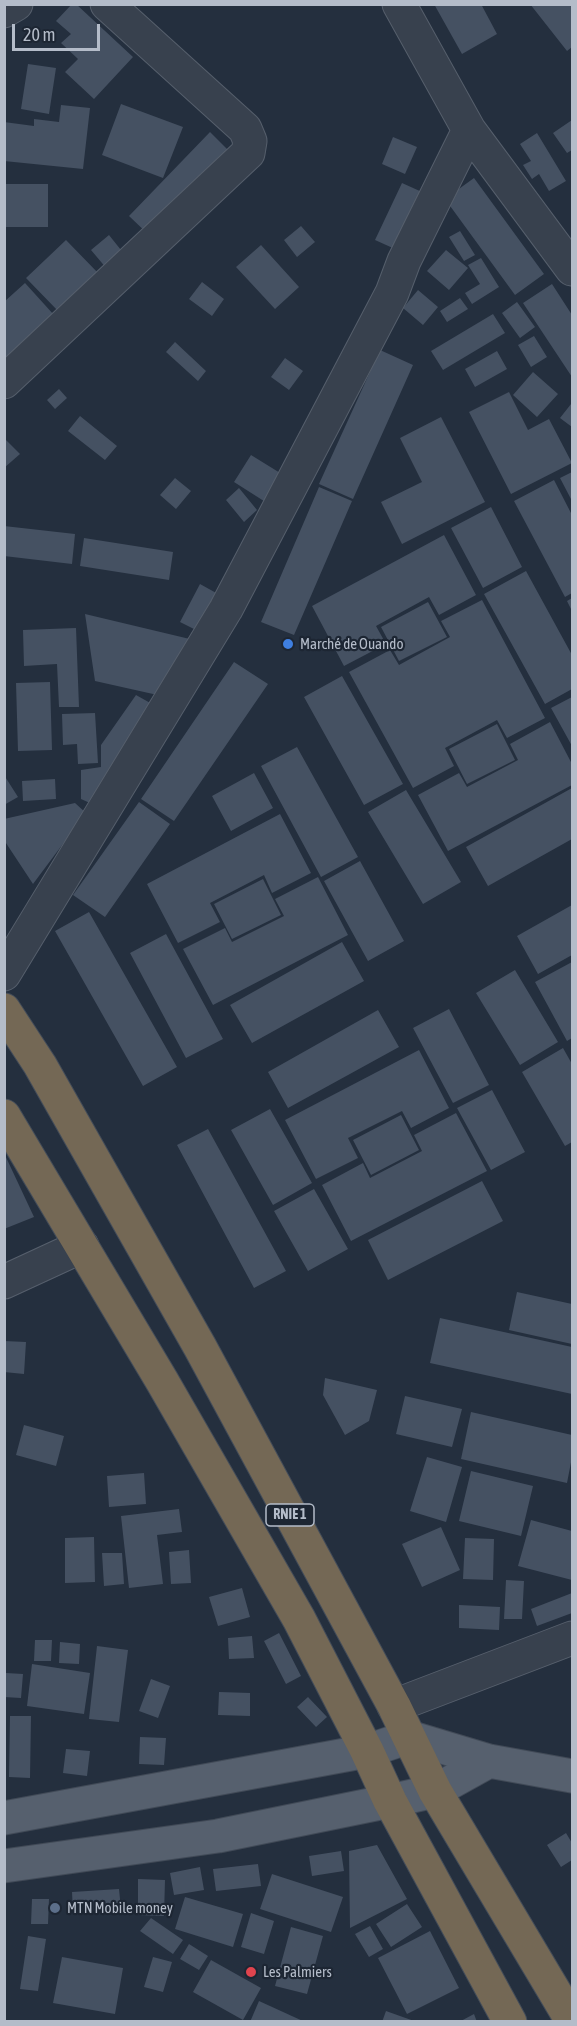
<!DOCTYPE html>
<meta charset="utf-8">
<style>
body{margin:0}
#map{position:relative;width:577px;height:2026px;overflow:hidden;background:#242f3e;font-family:"Asap Condensed",sans-serif}
canvas{display:block}
.frame{position:absolute;inset:0;border:6px solid #b4bcc9;pointer-events:none}
.scale{position:absolute;left:12px;top:24px;width:88px;height:27px;box-sizing:border-box;border:3px solid #b4bcc9;border-top:0;padding-left:8px;font-size:18px;line-height:21px;white-space:nowrap;color:#b4bcc9;-webkit-text-stroke:4px #1d2633;paint-order:stroke}
</style>
<div id="map">
<canvas width="577" height="2026"></canvas>
<div class="frame"></div>
<div class="scale">20 m</div>
</div>
<script>
const g = document.querySelector('canvas').getContext('2d');
g.lineJoin = 'round';
function fill(path, color) { g.fillStyle = color; g.fill(path, 'evenodd'); }
const shape = rows => new Path2D(rows.map(r => 'M' + r).join(''));
function stroke(path, color, width, dash) { g.strokeStyle = color; g.lineWidth = width; g.lineCap = dash ? 'butt' : 'round'; g.setLineDash(dash || []); g.stroke(path); }
function label(font, color, halo, rows, align = 'center') {
  g.font = font + ' "Asap Condensed",sans-serif'; g.lineWidth = 4.5; g.setLineDash([]); g.textBaseline = 'middle'; g.strokeStyle = halo; g.fillStyle = color; for (const [text, x, y, turn = 0] of rows) {
    g.save(); g.translate(x, y); g.rotate((+turn || 0) * Math.PI / 180); g.textAlign = isNaN(turn) ? turn : align; if (halo) g.strokeText(text, 0, 0); g.fillText(text, 0, 0); g.restore();
  }
}
fill(shape([
 [72,4,76,4,133,57,94,99,65,72,78,59,61,43,71,34,56,21],
 [434,4,481,4,497,34,462,54],
 [530,4,572,4,572,47,567,51],
 [28,64,56,68,49,114,21,109],
 [121,104,183,127,163,178,102,155],
 [61,105,90,108,83,169,4,161,4,122,34,126,34,119,59,122],
 [572,120,572,150,567,153,553,133],
 [210,132,230,152,150,236,129,216],
 [537,133,566,181,549,191,539,174,532,179,523,165,531,161,520,144],
 [393,137,417,147,405,174,382,164],
 [474,178,544,274,515,295,445,199],
 [402,183,422,192,395,249,375,240],
 [4,184,48,184,48,227,4,227],
 [301,226,315,242,297,257,284,240],
 [460,231,475,255,464,261,449,237],
 [109,235,125,255,107,269,91,250],
 [66,240,99,274,59,312,26,278],
 [261,245,299,287,275,309,236,267],
 [446,250,468,268,449,290,427,271],
 [481,258,499,287,472,304,465,293,480,284,468,265],
 [202,282,224,299,212,316,189,299],
 [25,283,54,315,4,360,4,302],
 [552,284,572,315,572,377,523,303],
 [418,290,438,307,423,325,403,308],
 [460,298,468,309,447,322,440,311],
 [517,302,535,327,520,338,502,313],
 [493,314,505,333,443,370,431,351],
 [534,336,547,357,531,367,518,345],
 [175,342,206,371,198,381,166,352],
 [380,350,413,365,353,499,319,484],
 [497,351,507,369,475,387,465,369],
 [285,358,303,371,289,390,271,377],
 [533,372,558,394,537,417,513,395],
 [59,389,67,398,55,409,47,400],
 [509,392,528,430,549,419,572,463,511,494,469,412],
 [571,404,572,405,572,427,560,418],
 [80,416,117,446,105,460,68,431],
 [441,417,485,502,402,544,381,502,422,482,400,438],
 [4,438,20,454,4,468],
 [251,455,285,476,267,503,234,482],
 [572,472,572,501,560,478],
 [175,478,191,491,176,509,160,495],
 [554,480,572,515,572,593,565,597,514,501],
 [319,487,352,501,294,635,261,622],
 [239,488,257,510,244,522,226,500],
 [491,507,522,567,483,588,451,528],
 [4,526,75,534,72,564,4,556],
 [444,535,476,595,439,615,429,597,376,626,386,644,344,666,312,606],
 [84,538,173,552,169,580,80,566],
 [526,571,572,655,572,689,545,704,484,594],
 [200,584,227,599,208,636,180,622],
 [572,598,572,611,567,601],
 [482,600,545,718,507,738,497,720,445,748,454,766,413,788,349,672,390,650,399,665,450,637,441,621],
 [428,602,447,637,399,661,381,627],
 [85,614,194,640,162,696,95,681],
 [76,628,79,707,59,707,57,664,24,666,23,630],
 [234,662,268,684,174,821,141,799],
 [342,676,403,784,364,805,304,697],
 [50,682,52,750,18,751,16,683],
 [136,695,161,709,101,808,81,799,81,770,101,767,101,745],
 [572,697,572,746,551,708],
 [95,713,98,763,78,764,77,744,63,745,62,714],
 [550,722,572,764,572,785,448,851,418,795,459,773,467,787,518,760,510,744],
 [497,724,515,760,467,784,449,749],
 [297,747,358,857,321,877,261,766],
 [254,773,273,808,231,831,212,796],
 [4,775,18,797,4,805],
 [55,779,56,799,23,801,22,781],
 [572,788,572,839,488,886,466,847],
 [406,790,461,882,423,904,368,812],
 [139,802,170,824,105,917,73,895],
 [75,803,86,813,33,884,4,840,4,819],
 [280,814,311,873,272,893,264,875,210,903,220,922,178,943,147,884],
 [360,861,404,941,368,961,324,881],
 [318,877,348,935,213,1005,183,949,225,928,232,942,284,916,275,899],
 [263,879,281,915,232,939,214,904],
 [572,905,572,955,538,974,517,936],
 [89,912,177,1067,143,1086,55,931],
 [166,934,223,1039,186,1058,130,953],
 [342,942,364,981,252,1043,230,1005],
 [572,962,572,1038,567,1041,535,982],
 [515,970,558,1042,520,1065,476,993],
 [449,1009,489,1085,453,1103,413,1028],
 [378,1010,399,1047,288,1108,268,1072],
 [563,1048,572,1064,572,1142,565,1146,522,1072],
 [419,1050,449,1108,411,1128,402,1111,348,1138,358,1158,316,1179,285,1120],
 [492,1090,525,1152,491,1170,457,1108],
 [270,1109,312,1183,273,1205,231,1130],
 [456,1113,487,1171,351,1241,322,1185,363,1163,370,1178,422,1151,414,1135],
 [401,1115,419,1150,371,1175,353,1140],
 [208,1129,286,1271,254,1288,177,1145],
 [4,1153,34,1217,4,1229],
 [482,1181,503,1221,388,1280,368,1240],
 [314,1189,348,1249,308,1271,274,1211],
 [517,1292,572,1304,572,1344,509,1330],
 [440,1318,572,1347,572,1394,430,1363],
 [4,1341,26,1342,24,1374,4,1372],
 [325,1378,377,1390,369,1421,345,1435,323,1395],
 [405,1396,462,1409,452,1447,396,1434],
 [471,1412,572,1435,572,1457,567,1483,461,1459],
 [24,1425,64,1436,56,1466,16,1455],
 [427,1457,462,1467,446,1522,410,1511],
 [471,1471,533,1486,521,1536,459,1521],
 [144,1473,146,1504,109,1507,107,1476],
 [179,1509,182,1532,157,1535,163,1584,129,1588,121,1516],
 [531,1520,572,1531,572,1580,518,1566],
 [441,1527,460,1570,422,1587,402,1544],
 [94,1537,95,1582,65,1583,65,1538],
 [465,1538,494,1539,493,1580,463,1579],
 [189,1550,191,1583,171,1584,169,1552],
 [102,1553,122,1553,124,1584,104,1586],
 [506,1580,524,1581,522,1619,504,1619],
 [242,1588,250,1617,218,1626,209,1597],
 [572,1593,572,1613,537,1626,531,1609],
 [459,1605,500,1607,499,1630,459,1628],
 [279,1633,301,1676,286,1684,264,1641],
 [252,1636,254,1658,229,1659,228,1638],
 [35,1640,52,1640,51,1661,34,1661],
 [60,1642,80,1644,79,1664,59,1663],
 [97,1646,128,1650,119,1722,89,1719],
 [32,1664,90,1673,84,1714,27,1706],
 [6,1673,23,1674,21,1698,4,1697],
 [151,1679,170,1686,158,1718,139,1711],
 [219,1692,250,1693,250,1716,218,1715],
 [308,1697,327,1717,316,1727,297,1707],
 [10,1716,31,1716,30,1778,9,1777],
 [140,1737,166,1738,164,1765,139,1764],
 [66,1749,90,1751,87,1776,63,1773],
 [566,1833,572,1843,572,1860,561,1867,547,1845],
 [377,1845,407,1899,350,1928,349,1851],
 [341,1851,344,1871,312,1876,309,1856],
 [258,1864,261,1886,216,1891,213,1869],
 [200,1867,204,1890,174,1895,170,1873],
 [272,1874,343,1897,331,1932,260,1909],
 [138,1879,165,1880,164,1916,138,1915],
 [119,1889,121,1909,73,1912,72,1892],
 [185,1897,243,1914,233,1947,175,1929],
 [32,1899,49,1899,48,1924,31,1924],
 [407,1904,422,1927,391,1947,376,1924],
 [251,1913,274,1921,264,1954,241,1947],
 [151,1918,183,1940,173,1954,140,1931],
 [370,1926,383,1949,369,1957,355,1934],
 [291,1927,323,1936,307,1994,275,1986],
 [430,1931,459,1988,407,2014,378,1958],
 [28,1936,46,1939,38,1991,20,1989],
 [189,1944,208,1956,199,1970,180,1959],
 [62,1957,123,1968,115,2014,53,2003],
 [153,1957,172,1962,163,1992,144,1987],
 [211,1960,261,1988,243,2020,193,1992],
 [259,2001,305,2022,250,2022],
 [386,2011,414,2021,414,2022,382,2022],
 [474,2014,477,2022,459,2022]
]), '#455162');
const minor = shape([
 [399,4,469,130,572,269],
 [4,11,16,4],
 [4,382,248,153,250,141,245,129,107,4],
 [4,974,226,609,392,293,404,261,469,130],
 [4,1282,82,1246],
 [394,1706,572,1638]
]);
const major = shape([
 [4,1818,367,1751,409,1737,489,1761,572,1776],
 [4,1866,218,1836,390,1801,435,1791,489,1761]
]);
const highway = shape([
 [4,1010,40,1065,200,1347,394,1706,435,1791,572,2021],
 [4,1116,162,1381,299,1619,367,1751,390,1801,510,2022]
]);
stroke(minor, '#565f6c', 35);
stroke(major, '#414a57', 35);
stroke(highway, '#434c59', 35);
stroke(minor, '#38414e', 33);
stroke(major, '#56606e', 33);
stroke(highway, '#746855', 33);
for (const [x, y, r, color] of [
 [288,644,6,"#3f7fe0"],
 [55,1908,6,"#5c6f8a"],
 [251,1972,6,"#e0444e"]
]) { const dot = new Path2D(); dot.arc(x, y, r, 0, 2 * Math.PI); g.fillStyle = color; g.fill(dot); stroke(dot, '#1d2633', 2); }
for (const [x, y, w] of [
 [290,1515,48]
]) { const box = new Path2D(); box.roundRect(x - w / 2, y - 11, w, 22, 4.5); g.fillStyle = '#1d2633'; g.fill(box); stroke(box, '#b4bcc9', 1.5); }
label('bold 14px', '#b4bcc9', null, [
 ["RNIE 1",290,1515]
]);
label('15px', '#b4bcc9', '#1d2633', [
 ["Marché de Ouando",300,644],
 ["MTN Mobile money",67,1908],
 ["Les Palmiers",263,1972]
], 'left');
</script>
